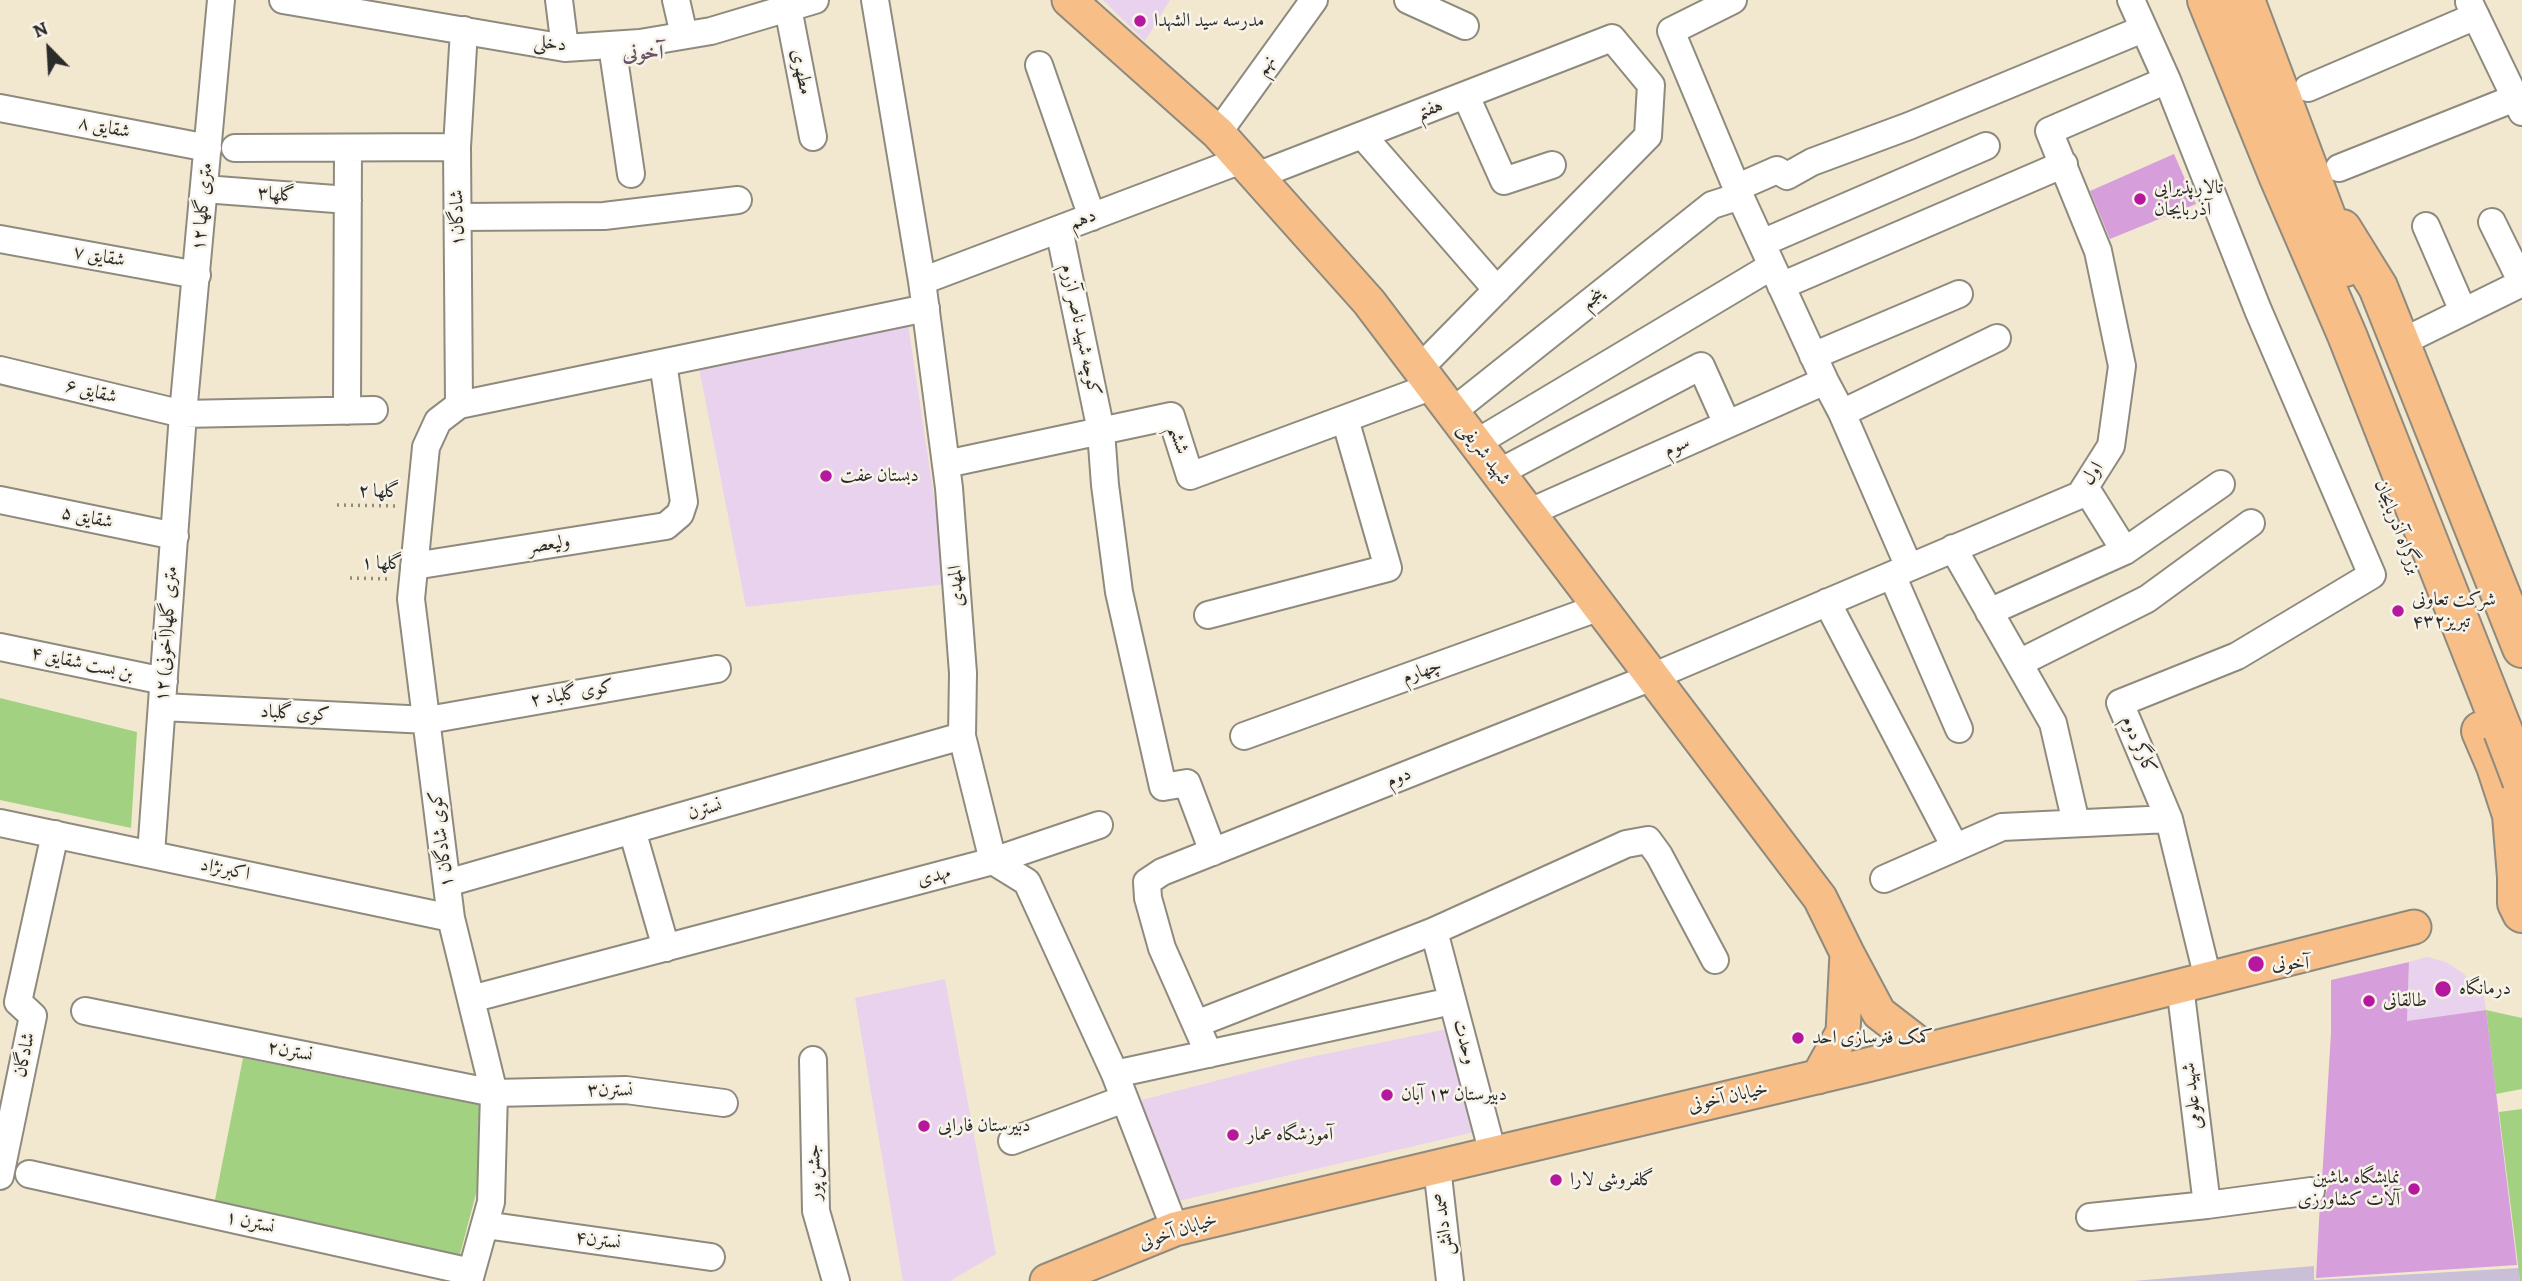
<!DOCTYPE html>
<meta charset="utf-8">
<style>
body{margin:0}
#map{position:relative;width:2522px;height:1281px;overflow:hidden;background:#f2e8d0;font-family:Alegreya,serif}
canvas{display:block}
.north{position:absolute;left:14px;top:14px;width:70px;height:70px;-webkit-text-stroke:5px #f7f3e8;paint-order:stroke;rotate:336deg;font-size:19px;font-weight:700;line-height:28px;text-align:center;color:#2b2b2b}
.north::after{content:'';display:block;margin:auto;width:24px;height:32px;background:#2b2b2b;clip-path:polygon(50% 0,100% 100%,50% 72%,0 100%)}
</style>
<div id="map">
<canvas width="2522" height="1281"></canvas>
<div class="north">N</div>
</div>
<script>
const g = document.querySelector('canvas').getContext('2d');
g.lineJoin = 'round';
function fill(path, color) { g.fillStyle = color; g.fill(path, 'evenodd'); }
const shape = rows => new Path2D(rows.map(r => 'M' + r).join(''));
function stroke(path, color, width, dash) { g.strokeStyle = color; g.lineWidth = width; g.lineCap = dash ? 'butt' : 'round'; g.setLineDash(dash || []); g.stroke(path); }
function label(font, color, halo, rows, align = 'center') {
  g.font = font + ' Alegreya,Amiri,serif'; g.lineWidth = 5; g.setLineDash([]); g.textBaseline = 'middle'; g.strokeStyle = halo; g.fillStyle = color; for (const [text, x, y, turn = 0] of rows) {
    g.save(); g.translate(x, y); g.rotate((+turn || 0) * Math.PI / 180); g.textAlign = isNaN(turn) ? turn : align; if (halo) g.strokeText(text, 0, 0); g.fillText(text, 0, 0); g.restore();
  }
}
fill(shape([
 [1103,0,1170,0,1145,41],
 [908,324,947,584,746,607,699,368],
 [2427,957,2446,962,2463,973,2484,996,2486,1010,2407,1021,2409,962],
 [945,979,996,1254,950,1281,903,1281,855,998],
 [1452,1028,1479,1131,1178,1201,1138,1101,1296,1060]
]), '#e8d2ee');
fill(shape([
 [2314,1266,2314,1280,2519,1268,2520,1281,2133,1281]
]), '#c9bfd7');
fill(shape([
 [0,698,137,732,131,828,0,800],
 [2486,1010,2522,1018,2522,1089,2496,1094],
 [243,1058,480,1105,477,1190,459,1258,214,1205],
 [2522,1109,2522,1281,2520,1281,2499,1112]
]), '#a2d281');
fill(shape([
 [2174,154,2196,204,2110,239,2090,191],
 [2409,962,2407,1021,2486,1010,2517,1265,2316,1278,2320,1203,2325,1198,2327,1190,2322,1180,2331,1033,2331,980]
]), '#d69fdc');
const minor = shape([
 [283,0,565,48,640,43,711,31,815,0],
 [559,0,565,48],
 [676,0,684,35],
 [875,0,922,281,949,488,963,673,962,736,993,861],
 [1408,0,1465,26],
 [1733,0,1671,31,1740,196,1825,381,1842,413,1997,338],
 [2131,0,2167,80,2258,310,2372,575,2237,656,2120,703,2169,819,2208,979],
 [2469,2,2522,112],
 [788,8,813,137],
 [612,45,631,174],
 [1039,65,1092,217],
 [2308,88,2476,16],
 [1466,96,1504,181,1552,165],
 [0,108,208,148],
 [1218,133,1314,0],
 [1363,136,1497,290],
 [235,148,457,147],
 [2339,168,2515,98],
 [1259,175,1612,38,1651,85,1648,136,1419,369],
 [1736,188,1777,170,1787,176,1812,162,1909,126,2143,29],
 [204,189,348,200],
 [458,217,604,216,738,200],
 [2492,222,2522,283],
 [2426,226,2463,311],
 [1059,229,1101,431,1105,485,1119,592,1163,787,1187,783,1213,852],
 [0,239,197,275],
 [1762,243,1986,146],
 [922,281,1244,159],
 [1781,286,2064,164],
 [2400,343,2522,283],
 [1813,356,1959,294],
 [0,370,183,414,374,410],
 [459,405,457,147,464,30],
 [347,411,348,148],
 [1452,412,1712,205,1740,196],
 [1842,413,1909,567],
 [1476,443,1772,266],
 [946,464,1171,416,1190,476,1433,386],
 [1498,473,1701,366,1727,424],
 [2085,487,2125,551],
 [0,500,175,536],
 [1528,513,1825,381],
 [1953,548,2053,723,2076,823],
 [414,566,666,526,680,514,684,502,663,363],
 [1892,575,1959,729],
 [1827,602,1955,847],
 [1989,612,2125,551,2221,484],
 [1208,615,1388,568,1345,419],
 [0,647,164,681],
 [2019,663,2147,599,2251,523],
 [162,707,428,720,717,669],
 [1244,736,1600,607],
 [0,823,451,918],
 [632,830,666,948],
 [151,854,183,414,221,0],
 [993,861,1027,882,1115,1074,1175,1229],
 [1884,879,2002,827,2169,819],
 [447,883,962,736],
 [1434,931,1493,1154],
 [2180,986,2207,1205],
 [471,999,993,861,1099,825],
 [85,1011,494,1093,626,1090,724,1103],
 [1196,1024,1434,931,1626,844,1648,840,1659,855,1715,960],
 [1209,1054,1162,948,1148,898,1147,882,1162,872,1652,677,2080,495,2111,446,2122,366,2098,251,2049,131,2167,80],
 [813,1060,816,1211,836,1281],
 [1115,1074,1438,1004],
 [1012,1141,1124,1099],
 [1437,1167,1450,1281],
 [29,1174,471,1272],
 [0,1176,33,1016,18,1002,55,834],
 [2090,1217,2207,1205,2311,1191],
 [485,1225,711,1257],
 [469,1281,491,1202,494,1093,451,918,411,599,426,447,438,421,459,405,926,308]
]);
const major = shape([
 [1069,0,1218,133,1369,302,1820,898,1847,953],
 [1818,1077,1843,1032,1847,953,1879,1013,1927,1050],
 [1047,1281,1175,1229,1867,1065,2414,927]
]);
const highway = shape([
 [2207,0,2278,175,2347,335,2503,731],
 [2245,0,2345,267],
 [2342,229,2378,287,2522,648],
 [2481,731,2496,766,2512,815,2517,877],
 [2522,870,2517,877,2517,903,2522,913]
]);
stroke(minor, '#8e8a7e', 30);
stroke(major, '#8e8a7e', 37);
stroke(highway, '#8e8a7e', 42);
stroke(shape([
 [337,505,397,506],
 [350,578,390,579]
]), '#8e8a7e', 3.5, [2, 5]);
stroke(minor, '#fff', 26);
stroke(major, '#f7be87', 33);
stroke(highway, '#f7be87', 38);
const highwayBridge = shape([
 [2503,731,2522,781]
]);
stroke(highwayBridge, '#8e8a7e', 42, []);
stroke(highwayBridge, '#f7be87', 38);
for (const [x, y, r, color] of [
 [1140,21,7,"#b5179e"],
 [2140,199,7,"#b5179e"],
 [826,476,7,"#b5179e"],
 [2398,611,7,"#b5179e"],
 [2256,964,9,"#b5179e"],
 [2443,989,9,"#b5179e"],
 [2369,1001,7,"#b5179e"],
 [1798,1038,7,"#b5179e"],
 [1387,1095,7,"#b5179e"],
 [924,1126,7,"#b5179e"],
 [1233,1135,7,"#b5179e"],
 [1556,1180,7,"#b5179e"],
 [2414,1189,7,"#b5179e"]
]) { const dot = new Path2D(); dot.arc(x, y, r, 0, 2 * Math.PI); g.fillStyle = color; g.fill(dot); stroke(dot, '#f7f3e8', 2.5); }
label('19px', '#2b2b2b', '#f7f3e8', [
 ["مدرسه سید الشهدا",1154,21],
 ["تالارپذیرایی",2154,188],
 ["آذربایجان",2154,210],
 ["دبستان عفت",840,476],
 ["شرکت تعاونی",2412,600],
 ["۴۳۲تبریز",2412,622],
 ["آخونی",2272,964],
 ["درمانگاه",2459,989],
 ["طالقانی",2383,1001],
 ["کمک فنرسازی احد",1812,1038],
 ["دبیرستان ۱۳ آبان",1401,1095],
 ["دبیرستان فارابی",938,1126],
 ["آموزشگاه عمار",1247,1135],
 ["نمایشگاه ماشین",2400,1178,"right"],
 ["آلات کشاورزی",2400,1200,"right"],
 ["گلفروشی لارا",1570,1180]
], 'left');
label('19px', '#2b2b2b', '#f7f3e8', [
 ["دخلی",550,44,7],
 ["نهم",1266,66,-54],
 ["مطهری",801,72,79],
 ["هفتم",1430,110,-21],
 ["شقایق ۸",104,128,11],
 ["گلها۳",276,195,4],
 ["۱۲ متری گلها",203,207,-85],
 ["شادگان۱",458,218,-91],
 ["دهم",1083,220,-21],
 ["شقایق ۷",99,257,10],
 ["پنجم",1593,299,-39],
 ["کوچه شهید ناصر آزرم",1080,330,78],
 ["شقایق ۶",91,392,14],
 ["ششم",1178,440,73],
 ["سوم",1677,447,-24],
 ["شهید شریفی",1484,454,53],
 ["اول",2093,474,-57],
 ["گلها ۲",379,492,1],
 ["شقایق ۵",87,518,12],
 ["بزرگراه آذربایجان",2397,527,69],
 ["ولیعصر",549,545,-9],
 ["گلها ۱",382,564,1],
 ["المهدی",957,586,-94],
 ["۱۲ متری گلها(آخونی)",167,634,-86],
 ["بن بست شقایق ۴",82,664,12],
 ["چهارم",1422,672,-20],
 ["کوی گلباد ۲",572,694,-10],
 ["کوی گلباد",295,714,3],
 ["کارگر دوم",2138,745,67],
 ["دوم",1399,778,-22],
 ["نسترن",705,810,-16],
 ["کوی شادگان ۱",442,839,-97],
 ["اکبرنژاد",225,870,12],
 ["مهدی",934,877,-15],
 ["وحدت",1464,1042,75],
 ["نسترن۲",290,1052,11],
 ["شادگان",25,1055,-78],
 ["نسترن۳",610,1091,1],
 ["شهید علومی",2193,1096,-97],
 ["خیابان آخونی",1728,1098,-13],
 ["جشن پور",815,1172,-91],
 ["نسترن ۱",250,1223,13],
 ["صمد دانش",1444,1224,-97],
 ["خیابان آخونی",1178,1232,-18],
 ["نسترن۴",598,1241,8]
]);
label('bold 21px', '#675469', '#f7f3e8', [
 ["آخونی",643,54]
]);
</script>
